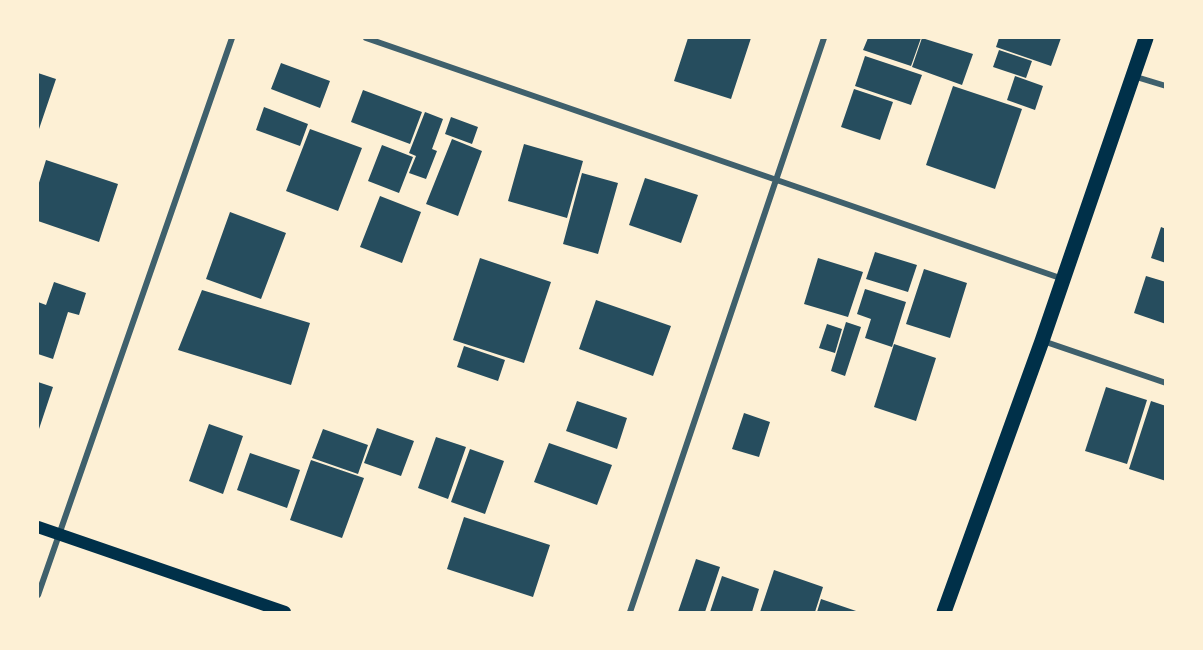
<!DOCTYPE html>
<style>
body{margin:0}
#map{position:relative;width:1203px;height:650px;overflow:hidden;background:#fdf0d5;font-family:"Zilla Slab",serif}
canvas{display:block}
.frame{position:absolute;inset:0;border:39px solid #fdf0d5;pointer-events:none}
</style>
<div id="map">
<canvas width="1203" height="650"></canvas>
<div class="frame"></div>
</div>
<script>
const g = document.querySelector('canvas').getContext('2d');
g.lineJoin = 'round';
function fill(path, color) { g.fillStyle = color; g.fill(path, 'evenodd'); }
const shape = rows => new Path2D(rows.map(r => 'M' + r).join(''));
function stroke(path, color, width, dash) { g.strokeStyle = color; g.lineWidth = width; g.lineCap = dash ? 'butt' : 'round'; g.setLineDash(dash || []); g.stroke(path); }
fill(shape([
 [688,38,751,38,731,99,674,81],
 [868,38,921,38,911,66,863,50],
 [922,38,973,54,962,85,912,67],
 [999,38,1061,38,1051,66,996,47],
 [999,50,1032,61,1026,78,993,67],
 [865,56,922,75,911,105,855,86],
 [281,63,330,81,320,108,271,89],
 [38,73,56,79,38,132],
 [1015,76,1043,86,1035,110,1007,100],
 [953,86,1022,109,995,189,926,165],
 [854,89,893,102,880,140,841,127],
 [363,90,422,112,410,144,351,122],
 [264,107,308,124,300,146,256,130],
 [425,112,443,119,432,149,437,151,426,179,409,173,416,156,409,153],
 [451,117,478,127,472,144,445,134],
 [310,129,362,148,338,211,286,191],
 [452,139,482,151,458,216,426,204],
 [524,144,583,161,567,218,508,201],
 [382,145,413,157,399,193,368,181],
 [46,160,118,184,99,242,38,221,38,186],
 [582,173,618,183,598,254,563,244],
 [645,178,698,195,681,243,629,225],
 [380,196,421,212,402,263,360,247],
 [230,212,286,233,261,299,206,279],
 [1161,227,1166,229,1166,263,1151,258],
 [875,252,917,265,908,292,866,279],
 [480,258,551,282,524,363,453,340],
 [818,258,863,272,848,317,804,304],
 [924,269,967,283,950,338,906,324],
 [1146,276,1166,282,1166,324,1134,313],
 [54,282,86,293,79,315,68,312,53,359,38,354,38,302,46,305],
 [865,289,906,302,892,347,865,338,871,319,857,314],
 [202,290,310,323,291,385,178,350],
 [596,300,671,326,653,376,579,349],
 [846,322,861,327,845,376,831,371],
 [827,324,842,329,835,353,819,348],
 [894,344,936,358,916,421,874,407],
 [464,346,505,360,498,381,457,367],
 [38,382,53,387,38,432],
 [1106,387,1147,400,1127,464,1085,451],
 [577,401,627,418,617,449,566,431],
 [1151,401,1166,406,1166,481,1129,469],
 [744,413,770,422,759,457,732,449],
 [209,424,243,436,223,494,189,481],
 [377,428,414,441,401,476,364,463],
 [323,429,368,445,358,474,312,458],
 [436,437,466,447,448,499,418,488],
 [549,443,612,465,597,505,534,482],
 [470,449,504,461,485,514,451,502],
 [250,453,300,470,287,508,237,490],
 [311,460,364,478,342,538,290,520],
 [464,517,550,545,533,597,447,569],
 [696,559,720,567,705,612,678,612],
 [774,570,823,587,815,612,760,612],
 [722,576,759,589,752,612,710,612],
 [821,599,859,612,817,612]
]), '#264d5e');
stroke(shape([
 [366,38,1063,279],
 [1133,76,1166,86],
 [1043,341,1166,383],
 [38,595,232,38],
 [630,612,824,38]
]), '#3f606c', 6);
stroke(shape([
 [38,527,285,612]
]), '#003049', 12);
stroke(shape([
 [944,612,1042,341,1146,38]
]), '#003049', 15);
</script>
